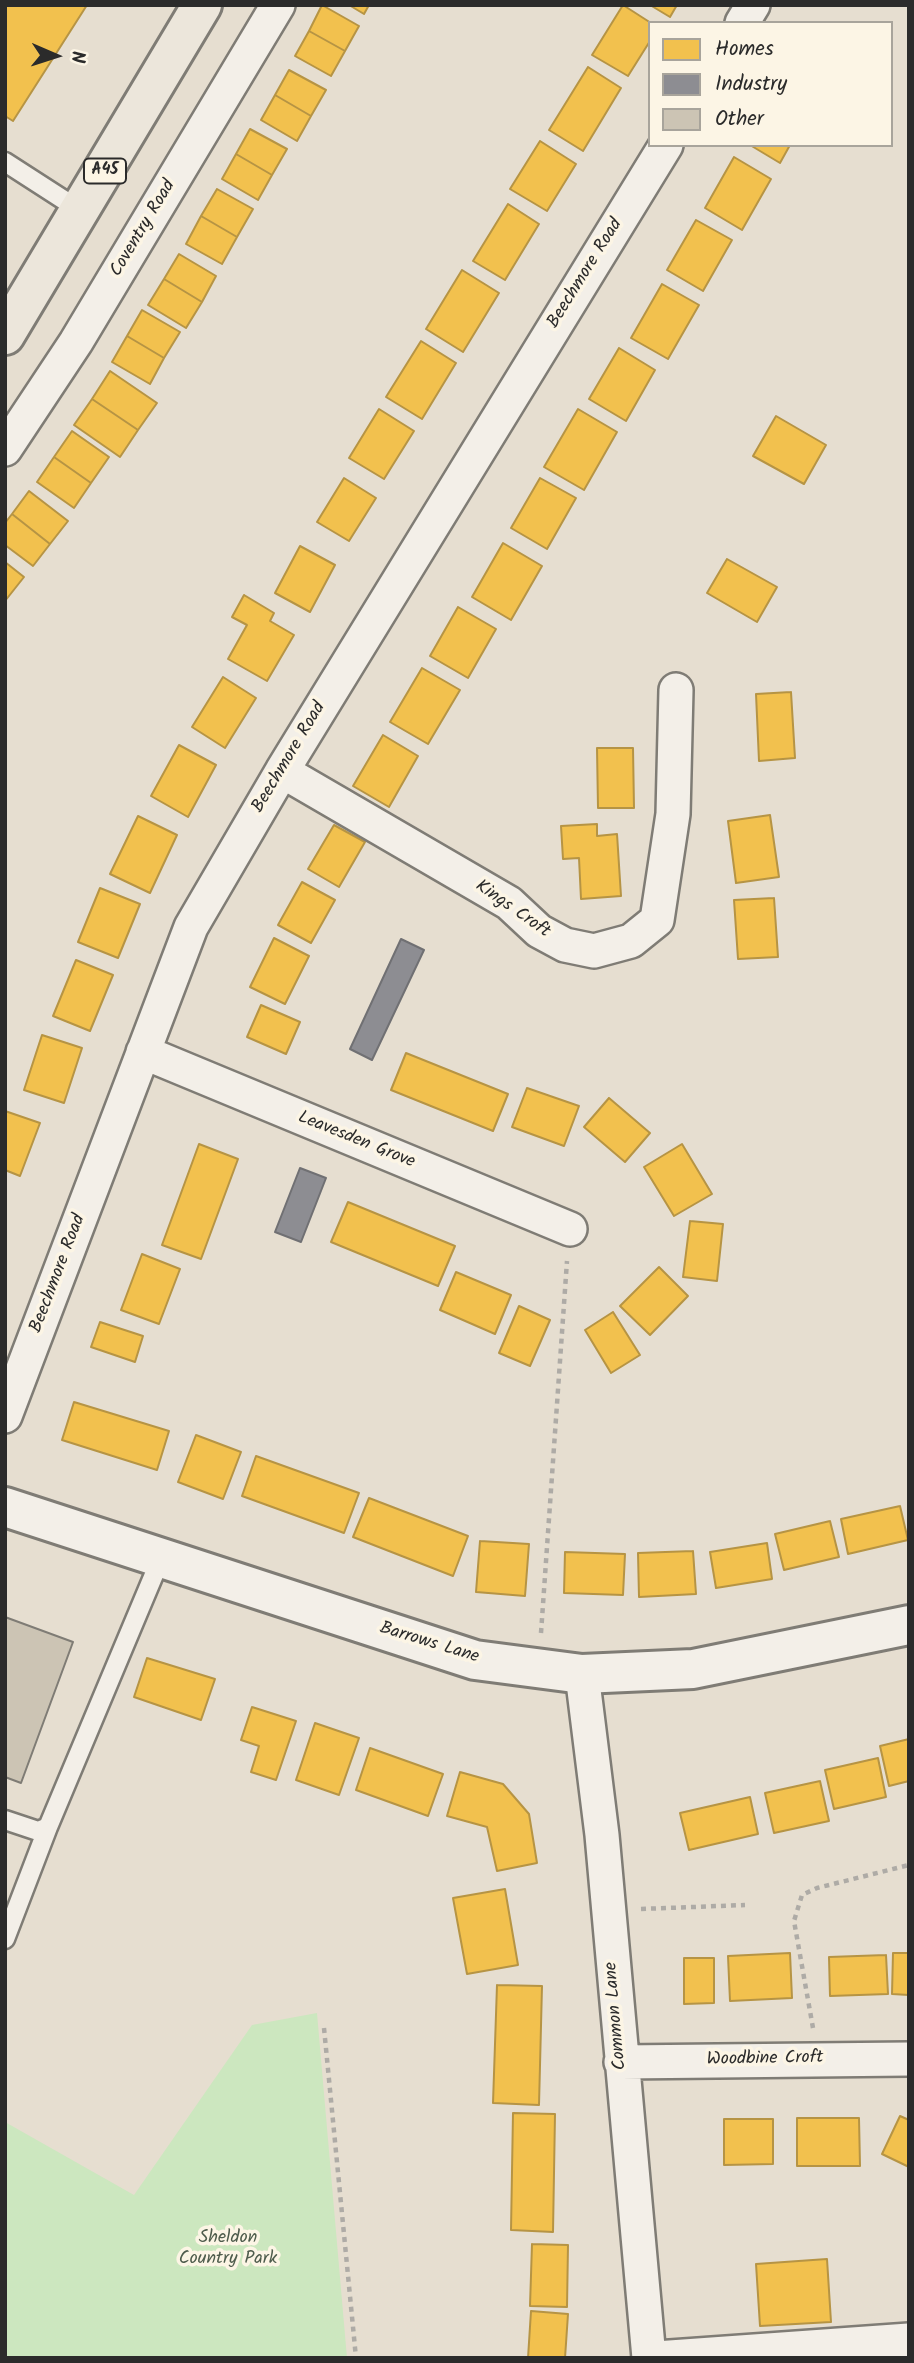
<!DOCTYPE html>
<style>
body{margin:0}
#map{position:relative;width:914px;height:2363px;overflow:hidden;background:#e6ded0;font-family:Kalam,sans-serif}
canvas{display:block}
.frame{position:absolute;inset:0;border:7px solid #2b2b2b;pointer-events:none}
.legend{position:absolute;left:648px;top:21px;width:245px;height:126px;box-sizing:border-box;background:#fcf5e5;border:2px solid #a8a49b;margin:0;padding:9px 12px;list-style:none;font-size:21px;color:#2b2b2b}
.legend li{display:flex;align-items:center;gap:14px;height:35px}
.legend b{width:35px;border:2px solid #a8a49b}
.north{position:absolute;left:21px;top:21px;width:70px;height:70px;-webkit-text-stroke:5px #fcf5e5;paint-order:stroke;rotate:93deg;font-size:19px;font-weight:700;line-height:28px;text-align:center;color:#2b2b2b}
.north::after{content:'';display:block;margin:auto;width:24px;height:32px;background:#2b2b2b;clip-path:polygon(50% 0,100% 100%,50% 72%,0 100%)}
</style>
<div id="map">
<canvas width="914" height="2363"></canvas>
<div class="frame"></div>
<ul class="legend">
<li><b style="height:19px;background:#f2c14e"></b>Homes</li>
<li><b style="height:19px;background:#8d8d92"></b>Industry</li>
<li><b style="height:19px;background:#ccc4b4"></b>Other</li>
</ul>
<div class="north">N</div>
</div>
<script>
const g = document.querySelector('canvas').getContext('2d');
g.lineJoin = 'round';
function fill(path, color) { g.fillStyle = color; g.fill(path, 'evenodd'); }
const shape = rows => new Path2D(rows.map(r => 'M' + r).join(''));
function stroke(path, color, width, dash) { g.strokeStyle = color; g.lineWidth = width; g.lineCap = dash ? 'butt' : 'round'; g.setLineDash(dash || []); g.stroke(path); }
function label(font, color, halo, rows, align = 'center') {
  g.font = font + ' Kalam,sans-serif'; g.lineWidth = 7; g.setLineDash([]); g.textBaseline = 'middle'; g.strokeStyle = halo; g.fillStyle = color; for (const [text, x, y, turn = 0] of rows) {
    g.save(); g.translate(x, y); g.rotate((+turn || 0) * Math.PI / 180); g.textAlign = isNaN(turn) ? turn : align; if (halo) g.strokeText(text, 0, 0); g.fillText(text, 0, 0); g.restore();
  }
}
fill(shape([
 [317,2013,347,2358,5,2358,5,2122,134,2195,252,2025]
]), '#cce7bf');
const homes = shape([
 [5,5,87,5,13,121,5,116,5,5],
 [322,5,359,26,345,51,309,31,322,5],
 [349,5,369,5,364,14,349,5],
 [623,5,651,23,650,41,628,76,592,55,623,5],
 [650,5,677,5,670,17,650,5],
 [309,31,345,51,331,76,295,56,309,31],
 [588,67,621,88,583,151,549,130,588,67],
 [289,70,326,90,311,116,275,95,289,70],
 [275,95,311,116,297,141,261,120,275,95],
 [250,129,287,149,272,175,236,154,250,129],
 [540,141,576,164,547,211,510,189,540,141],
 [750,145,790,145,780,163,750,145],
 [236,154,272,175,258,200,222,179,236,154],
 [734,157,771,179,742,230,705,208,734,157],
 [217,189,253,209,237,237,201,216,217,189],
 [508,204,539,224,505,280,473,261,508,204],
 [201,216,237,237,222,264,186,244,201,216],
 [696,220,732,240,703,291,667,270,696,220],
 [179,254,216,276,202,302,164,279,179,254],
 [462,270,499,293,463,352,426,329,462,270],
 [164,279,202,302,186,328,148,305,164,279],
 [662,284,699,305,668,359,631,338,662,284],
 [142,310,180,332,164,358,127,336,142,310],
 [127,336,164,358,150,384,112,362,127,336],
 [421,341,456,363,422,419,386,397,421,341],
 [619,348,655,370,626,421,589,399,619,348],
 [110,371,157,403,138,430,92,399,110,371],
 [92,399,138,430,120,457,74,425,92,399],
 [379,409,414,431,384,479,349,458,379,409],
 [578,409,617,432,584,490,544,467,578,409],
 [776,416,826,445,804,484,753,456,776,416],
 [72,431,109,457,91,483,54,457,72,431],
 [54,457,91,483,74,508,37,482,54,457],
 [344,478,376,498,349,541,317,522,344,478],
 [540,478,576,498,547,549,511,528,540,478],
 [29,491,68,521,50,544,12,514,29,491],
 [12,514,50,544,33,566,5,545,5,523,12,514],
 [503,543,542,566,511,620,472,597,503,543],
 [300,546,335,565,310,612,275,593,300,546],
 [727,559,777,587,757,622,707,593,727,559],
 [5,562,24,577,5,601,5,562],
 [244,595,274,613,270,621,294,635,267,681,228,659,247,625,232,617,244,595],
 [458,607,496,629,468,678,430,656,458,607],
 [422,668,460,690,428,744,390,722,422,668],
 [223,677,256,698,225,748,192,727,223,677],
 [791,692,795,758,759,761,756,694,791,692],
 [383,735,418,756,389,807,353,786,383,735],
 [179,745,216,765,188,817,151,796,179,745],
 [597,748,633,748,634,808,598,808,597,748],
 [770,815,779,877,736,883,728,821,770,815],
 [138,816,177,835,150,893,110,874,138,816],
 [597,824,597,836,617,834,621,896,581,899,579,858,563,859,561,826,597,824],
 [334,825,365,842,339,887,308,869,334,825],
 [302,882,335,900,311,943,278,925,302,882],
 [100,888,140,904,118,958,78,942,100,888],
 [774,898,778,957,738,959,734,900,774,898],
 [274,938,309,956,285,1004,250,987,274,938],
 [76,960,113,975,90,1031,53,1016,76,960],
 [261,1005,300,1022,286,1054,247,1037,261,1005],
 [42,1035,82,1048,64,1103,24,1090,42,1035],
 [406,1053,508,1094,493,1131,391,1090,406,1053],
 [527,1088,579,1106,564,1146,512,1127,527,1088],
 [609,1098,650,1133,625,1162,584,1127,609,1098],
 [5,1111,40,1123,20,1176,5,1170,5,1111],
 [199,1144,238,1159,201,1259,162,1245,199,1144],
 [682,1144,712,1194,674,1216,644,1167,682,1144],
 [348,1202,455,1246,438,1286,331,1242,348,1202],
 [690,1221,723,1224,717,1281,683,1277,690,1221],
 [142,1254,180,1269,159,1324,121,1310,142,1254],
 [659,1267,688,1296,650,1335,620,1306,659,1267],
 [456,1272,511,1295,495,1334,440,1310,456,1272],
 [519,1306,550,1320,530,1366,499,1353,519,1306],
 [613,1312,640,1355,611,1373,585,1330,613,1312],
 [100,1322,143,1336,135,1362,91,1347,100,1322],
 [74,1402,169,1431,157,1470,62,1440,74,1402],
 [196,1435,241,1452,223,1499,178,1482,196,1435],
 [256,1456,359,1493,344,1533,242,1496,256,1456],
 [369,1498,468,1536,453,1576,353,1537,369,1498],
 [900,1506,908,1540,848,1554,841,1519,900,1506],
 [830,1521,839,1557,784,1570,775,1534,830,1521],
 [480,1541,529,1544,525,1596,476,1592,480,1541],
 [767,1543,772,1579,716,1588,710,1552,767,1543],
 [693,1551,696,1594,639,1597,638,1553,693,1551],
 [565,1552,625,1554,623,1595,564,1593,565,1552],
 [147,1658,215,1679,201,1720,134,1697,147,1658],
 [252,1707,296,1721,276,1780,251,1772,259,1746,241,1740,252,1707],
 [315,1723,359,1738,339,1795,296,1780,315,1723],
 [909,1739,909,1781,889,1786,880,1746,909,1739],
 [370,1748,443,1774,428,1816,356,1790,370,1748],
 [878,1758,886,1797,834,1809,825,1770,878,1758],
 [460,1772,503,1784,529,1814,537,1863,497,1871,487,1827,447,1816,460,1772],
 [820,1781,829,1821,774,1833,765,1793,820,1781],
 [750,1797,758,1834,689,1850,680,1813,750,1797],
 [505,1889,518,1965,467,1974,453,1898,505,1889],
 [790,1953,792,1998,730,2001,728,1956,790,1953],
 [893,1953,909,1953,909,1995,892,1994,893,1953],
 [886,1955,888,1994,830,1996,829,1957,886,1955],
 [684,1958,714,1958,714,2003,684,2004,684,1958],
 [497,1985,542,1986,539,2105,493,2103,497,1985],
 [513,2113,555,2114,553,2232,511,2230,513,2113],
 [900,2116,909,2120,909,2167,882,2154,900,2116],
 [797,2118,859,2118,860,2166,797,2166,797,2118],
 [724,2119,773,2119,773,2164,724,2165,724,2119],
 [532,2244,568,2245,567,2307,530,2306,532,2244],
 [827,2259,831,2322,760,2326,756,2264,827,2259],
 [531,2311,568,2314,565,2358,528,2358,531,2311]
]);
fill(homes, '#f2c14e');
stroke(homes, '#b69444', 2);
const industry = shape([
 [401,939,424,950,372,1060,350,1049,401,939],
 [300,1168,326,1178,301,1242,275,1232,300,1168]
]);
fill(industry, '#8d8d92');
stroke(industry, '#707073', 2);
const building = shape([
 [5,1617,73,1642,21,1783,5,1777,5,1617]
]);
fill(building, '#ccc4b4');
stroke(building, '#7f7c75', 2);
const lane = shape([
 [5,162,81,211],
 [5,1820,38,1831,48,1827,161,1558],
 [5,1939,48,1827]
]);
const street = shape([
 [742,23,753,5],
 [5,449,76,342,278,5],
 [282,771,509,903,539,931,565,945,594,951,631,941,657,920,673,814,676,690],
 [143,1052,570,1229],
 [5,1416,191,927,282,771,666,145],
 [582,1674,602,1835,649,2358],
 [621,2062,909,2059],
 [656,2358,909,2340]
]);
const secondary = shape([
 [5,1507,475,1660,582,1674,693,1669,909,1625]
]);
const highway = shape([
 [5,335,202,5]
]);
stroke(lane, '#7f7c75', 23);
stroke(street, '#7f7c75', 38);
stroke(secondary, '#7f7c75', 44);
stroke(highway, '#7f7c75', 44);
stroke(shape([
 [541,1633,567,1261],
 [641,1909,745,1905],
 [324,2028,356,2358],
 [813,2028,794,1921,802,1895,817,1888,909,1865]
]), '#aeaba6', 4.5, [5, 5]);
stroke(lane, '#f3efe8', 18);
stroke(street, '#f3efe8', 33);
stroke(secondary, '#f3efe8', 38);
stroke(highway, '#ece6db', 38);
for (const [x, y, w] of [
 [105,171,42]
]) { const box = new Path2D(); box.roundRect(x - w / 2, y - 12.5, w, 25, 5); g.fillStyle = '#fcf5e5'; g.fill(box); stroke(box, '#2b2b2b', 2); }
label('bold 16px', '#2b2b2b', null, [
 ["A45",105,171]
]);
label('18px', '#2b2b2b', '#fcf5e5', [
 ["Coventry Road",144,229,-59],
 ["Beechmore Road",586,274,-58],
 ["Beechmore Road",290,758,-59],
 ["Kings Croft",512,910,35],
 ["Leavesden Grove",356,1141,22],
 ["Beechmore Road",59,1274,-69],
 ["Barrows Lane",429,1644,17],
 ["Common Lane",617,2016,-95],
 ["Woodbine Croft",765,2060,-1]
]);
label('18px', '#4e5c4c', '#fcf5e5', [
 ["Sheldon",228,2239],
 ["Country Park",228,2260]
]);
</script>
